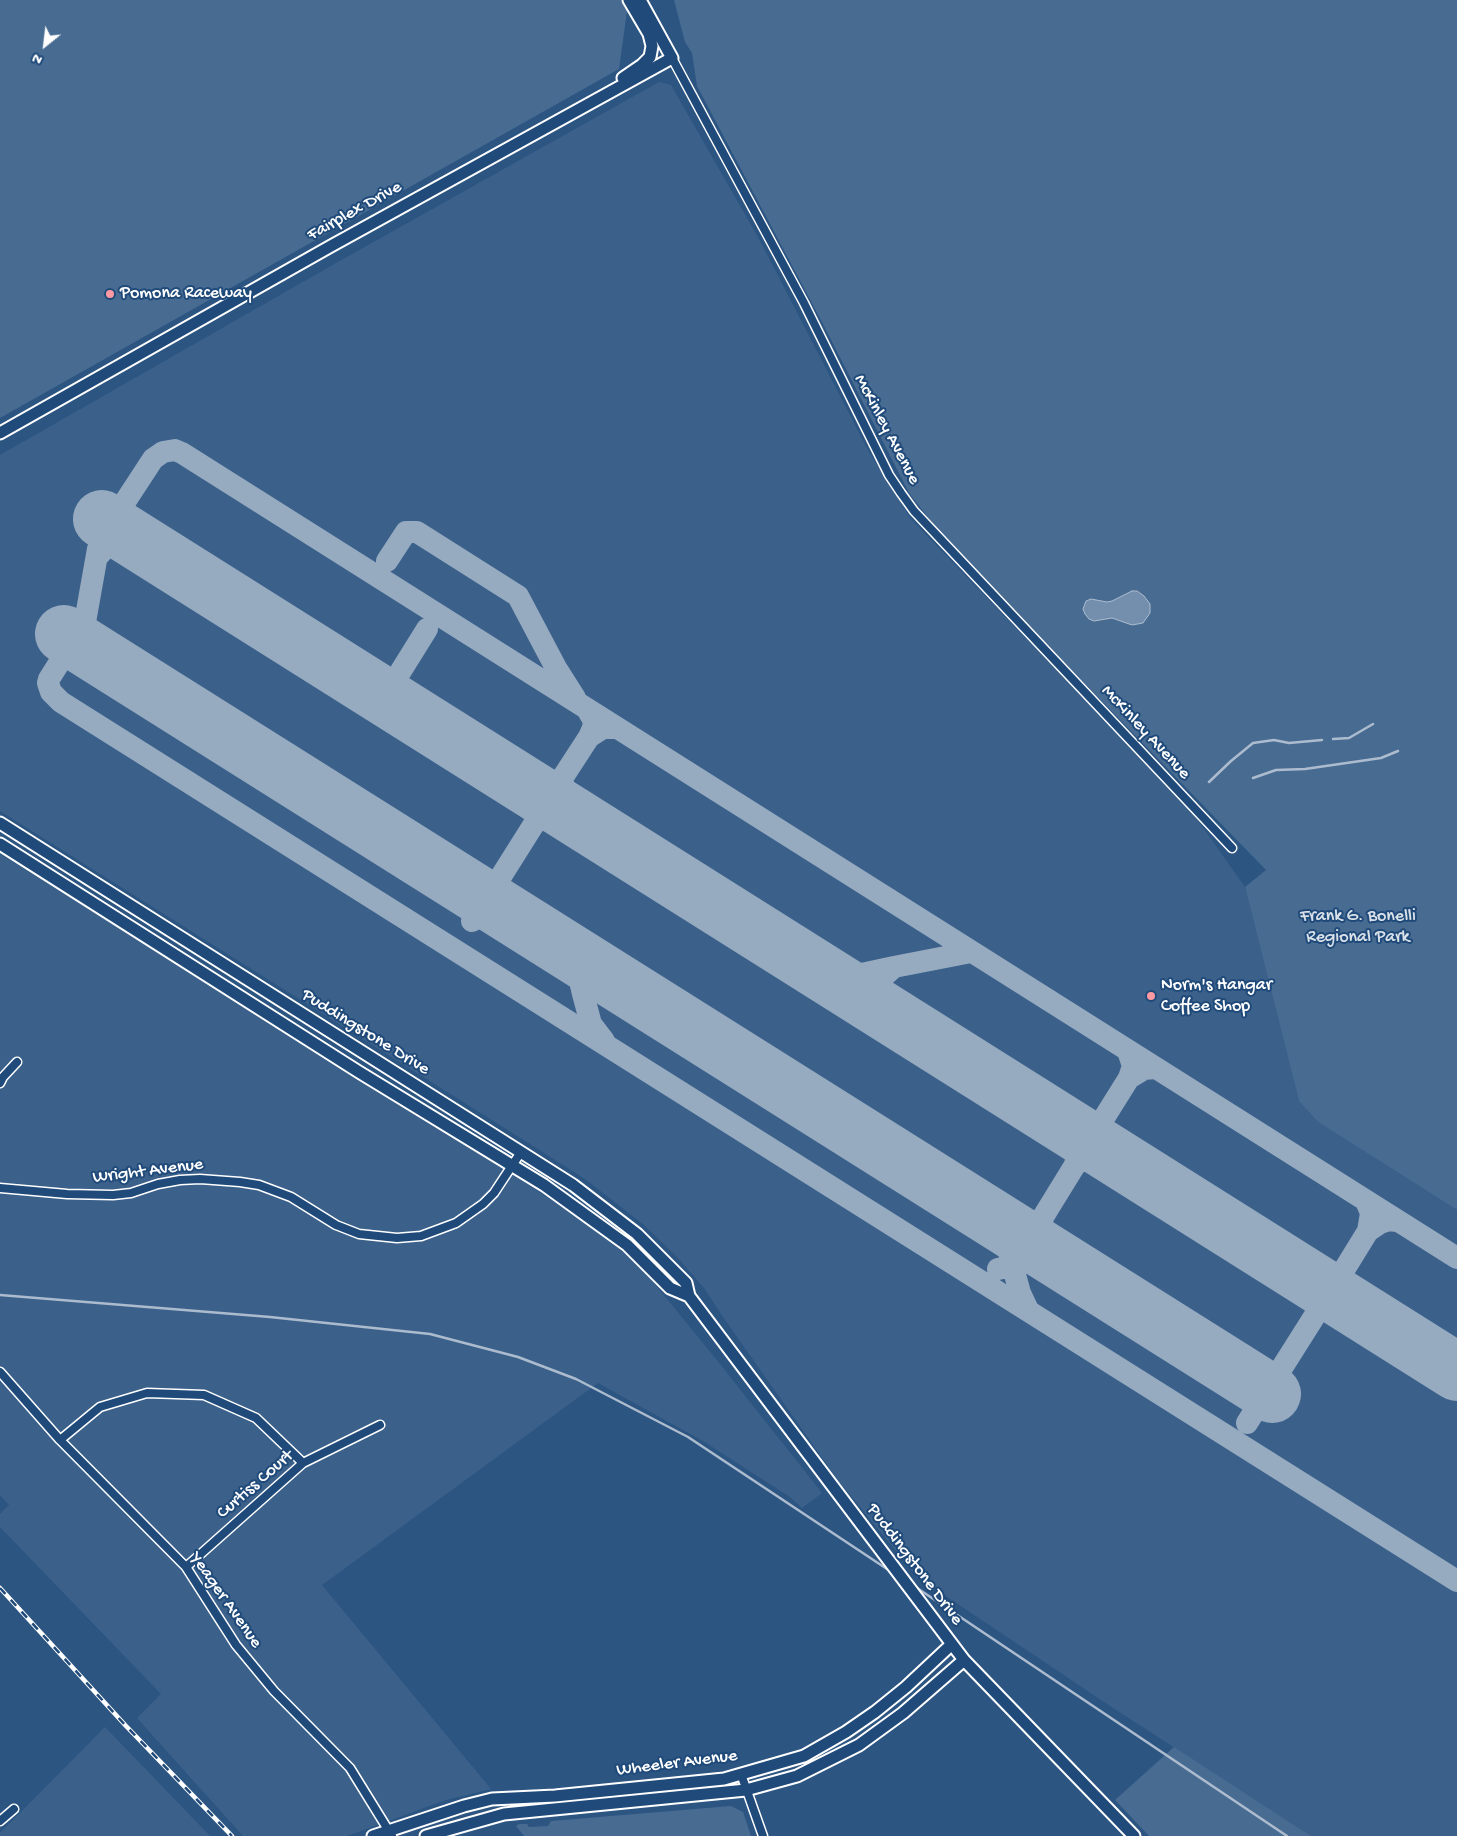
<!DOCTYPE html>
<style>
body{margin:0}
#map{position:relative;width:1457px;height:1836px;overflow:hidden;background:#2c5582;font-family:"Gochi Hand",sans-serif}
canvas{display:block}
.north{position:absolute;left:20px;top:20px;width:50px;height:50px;-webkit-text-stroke:4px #1f4a7a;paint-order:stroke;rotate:209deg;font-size:14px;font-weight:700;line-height:20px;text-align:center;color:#fff}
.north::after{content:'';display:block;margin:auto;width:18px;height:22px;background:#fff;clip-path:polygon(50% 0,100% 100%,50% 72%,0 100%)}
</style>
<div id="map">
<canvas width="1457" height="1836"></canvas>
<div class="north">N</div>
</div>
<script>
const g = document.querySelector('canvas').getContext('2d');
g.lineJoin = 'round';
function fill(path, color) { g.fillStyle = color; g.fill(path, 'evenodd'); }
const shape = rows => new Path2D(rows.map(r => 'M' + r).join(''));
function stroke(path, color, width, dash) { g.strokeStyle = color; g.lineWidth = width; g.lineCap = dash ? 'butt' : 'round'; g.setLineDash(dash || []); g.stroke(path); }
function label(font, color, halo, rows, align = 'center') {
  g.font = font + ' "Gochi Hand",sans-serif'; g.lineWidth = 4; g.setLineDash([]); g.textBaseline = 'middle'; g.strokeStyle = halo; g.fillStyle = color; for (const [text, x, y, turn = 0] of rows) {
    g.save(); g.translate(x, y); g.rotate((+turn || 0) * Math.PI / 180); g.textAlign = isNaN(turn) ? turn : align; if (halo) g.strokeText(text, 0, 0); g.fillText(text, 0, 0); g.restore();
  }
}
fill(shape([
 [659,82,671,85,759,239,869,452,911,519,1187,805,1245,887,1299,1101,1318,1122,1457,1210,1457,1836,1311,1836,1110,1706,931,1586,915,1574,837,1479,723,1317,704,1288,678,1258,644,1225,585,1179,538,1149,0,811,0,455,329,267],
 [0,854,481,1153,609,1239,650,1278,720,1364,822,1493,802,1508,790,1497,703,1441,598,1383,322,1585,491,1789,446,1800,347,1836,243,1836,137,1718,161,1694,0,1527,0,1514,9,1505,0,1495],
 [105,1727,210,1836,0,1836,0,1833]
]), '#3b618b');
fill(shape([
 [0,0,621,0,627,11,619,69,0,418],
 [674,0,1457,0,1457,1210,1318,1122,1299,1101,1245,887,1266,870,948,543,909,493,824,326,697,86,692,53,685,42],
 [1174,1747,1311,1836,1149,1836,1115,1800],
 [731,1806,743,1812,751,1836,524,1836,516,1826,519,1824,527,1824,529,1827,548,1826,551,1821]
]), '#486b92');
const water = shape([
 [1132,591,1137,591,1144,596,1150,604,1150,613,1143,623,1132,625,1112,618,1094,621,1089,619,1085,614,1083,609,1086,601,1091,599,1107,602,1112,601,1132,591]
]);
fill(water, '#748fad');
stroke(water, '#acbcce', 1);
stroke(shape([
 [1333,739,1349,738,1373,724],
 [1253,778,1276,770,1305,769,1381,758,1398,751],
 [1209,782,1231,761,1253,743,1274,740,1289,743,1322,740],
 [0,1295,270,1317,430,1334,518,1357,576,1379,688,1437,890,1571],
 [914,1586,1287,1836]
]), '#acbcce', 2.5);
stroke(shape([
 [97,557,109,544,130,537],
 [387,561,406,532,417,532,518,596,556,668,575,698],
 [399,674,427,629],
 [367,686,381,685,393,680,399,674,397,682,398,696,406,711],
 [587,709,594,721,593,728,589,737,603,728,616,728],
 [563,777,589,737],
 [529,789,552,785,563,777,562,797,571,815],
 [532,791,536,809,536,817,534,824,546,815,553,813,567,813],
 [500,878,534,824],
 [464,885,481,887,488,885,500,878,498,886,498,896,509,914],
 [464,885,471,897,474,906,472,921,483,914,491,912,509,914],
 [560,946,577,968,583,994,586,984,595,977,610,978],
 [894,967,971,952],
 [817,970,843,978,894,967,884,976,881,982,879,993,881,1002,891,1017],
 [583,994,591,1024,604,1041],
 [1128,1051,1133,1066,1129,1078,1144,1069,1155,1068],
 [1104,1118,1129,1078],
 [1066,1126,1075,1137,1078,1144,1078,1149,1075,1165,1085,1158,1090,1156,1101,1155,1118,1159],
 [1066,1126,1088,1128,1097,1125,1104,1118,1102,1131,1104,1142,1118,1159],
 [1366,1201,1371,1213,1368,1231,1380,1223,1389,1220,1397,1221],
 [1043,1217,1075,1165],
 [993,1219,1018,1228,1034,1225,1043,1217,1040,1234,1043,1243,1055,1257],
 [997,1221,1003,1230,1020,1293,1028,1310],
 [1457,1258,182,453,175,450,163,452,153,459,102,537,98,549,85,622,49,679,48,683,51,692,61,702,1457,1581],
 [998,1269,1038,1260,1052,1259,1060,1261],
 [1344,1270,1368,1231],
 [1307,1278,1328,1279,1339,1275,1344,1270,1342,1281,1343,1290,1350,1305,1334,1305,1330,1306,1318,1312,1314,1317,1318,1308,1317,1295,1307,1278],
 [1247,1423,1314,1317]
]), '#96aac0', 22);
stroke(shape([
 [102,519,1457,1372],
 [64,634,1272,1394]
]), '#96aac0', 58);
const street = shape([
 [672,58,804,303,889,475,901,493,914,511,1232,848],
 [0,1083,3,1077,17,1062],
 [0,1188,67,1194,113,1195,131,1193,158,1184,180,1180,200,1179,240,1182,259,1185,291,1197,336,1225,359,1234,397,1238,421,1236,456,1223,483,1204,494,1193,521,1152],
 [0,1372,60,1440,186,1567,236,1645,274,1691,350,1768,392,1836],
 [60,1440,100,1407,147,1393,204,1395,256,1418,303,1463],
 [186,1567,303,1463,380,1425],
 [741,1774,763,1836],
 [0,1821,14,1809]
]);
const secondary = shape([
 [623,78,642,65,650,57,652,46,649,34,629,0],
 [0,433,331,246,672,58,640,0],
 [0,823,573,1185,637,1234,686,1283,689,1296,964,1660,1134,1836],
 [0,844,359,1072,544,1185,627,1245,670,1288,689,1296],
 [373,1836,464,1806,492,1799,555,1796,724,1779,804,1756,846,1732,875,1712,906,1687,952,1644],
 [426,1836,504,1814,746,1790,797,1776,859,1745,903,1713,964,1660]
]);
stroke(street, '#fff', 11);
stroke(secondary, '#fff', 15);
stroke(street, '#1f4a7a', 8);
stroke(secondary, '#1f4a7a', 11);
const rail = shape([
 [0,1588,126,1726,232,1836]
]);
stroke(rail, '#fff', 4.5);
stroke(rail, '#1f4a7a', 2.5, [8]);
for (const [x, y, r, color] of [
 [110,294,5,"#ff9aa2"],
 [1151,996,5,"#ff9aa2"]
]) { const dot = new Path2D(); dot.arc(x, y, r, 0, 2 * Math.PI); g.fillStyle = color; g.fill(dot); stroke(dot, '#1f4a7a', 2); }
label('18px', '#fff', '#1f4a7a', [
 ["Fairplex Drive",355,212,-29],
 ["McKinley Avenue",886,430,62],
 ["McKinley Avenue",1145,733,47],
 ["Puddingstone Drive",365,1033,32],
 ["Wright Avenue",148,1172,-7],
 ["Curtiss Court",256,1485,-41],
 ["Puddingstone Drive",914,1565,53],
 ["Yeager Avenue",225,1601,55],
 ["Wheeler Avenue",677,1764,-7]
]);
label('18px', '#fff', '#1f4a7a', [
 ["Pomona Raceway",120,294],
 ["Norm's Hangar",1161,986],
 ["Coffee Shop",1161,1007]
], 'left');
label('18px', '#dae1e9', '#1f4a7a', [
 ["Frank G. Bonelli",1358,917],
 ["Regional Park",1358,938]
]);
</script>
